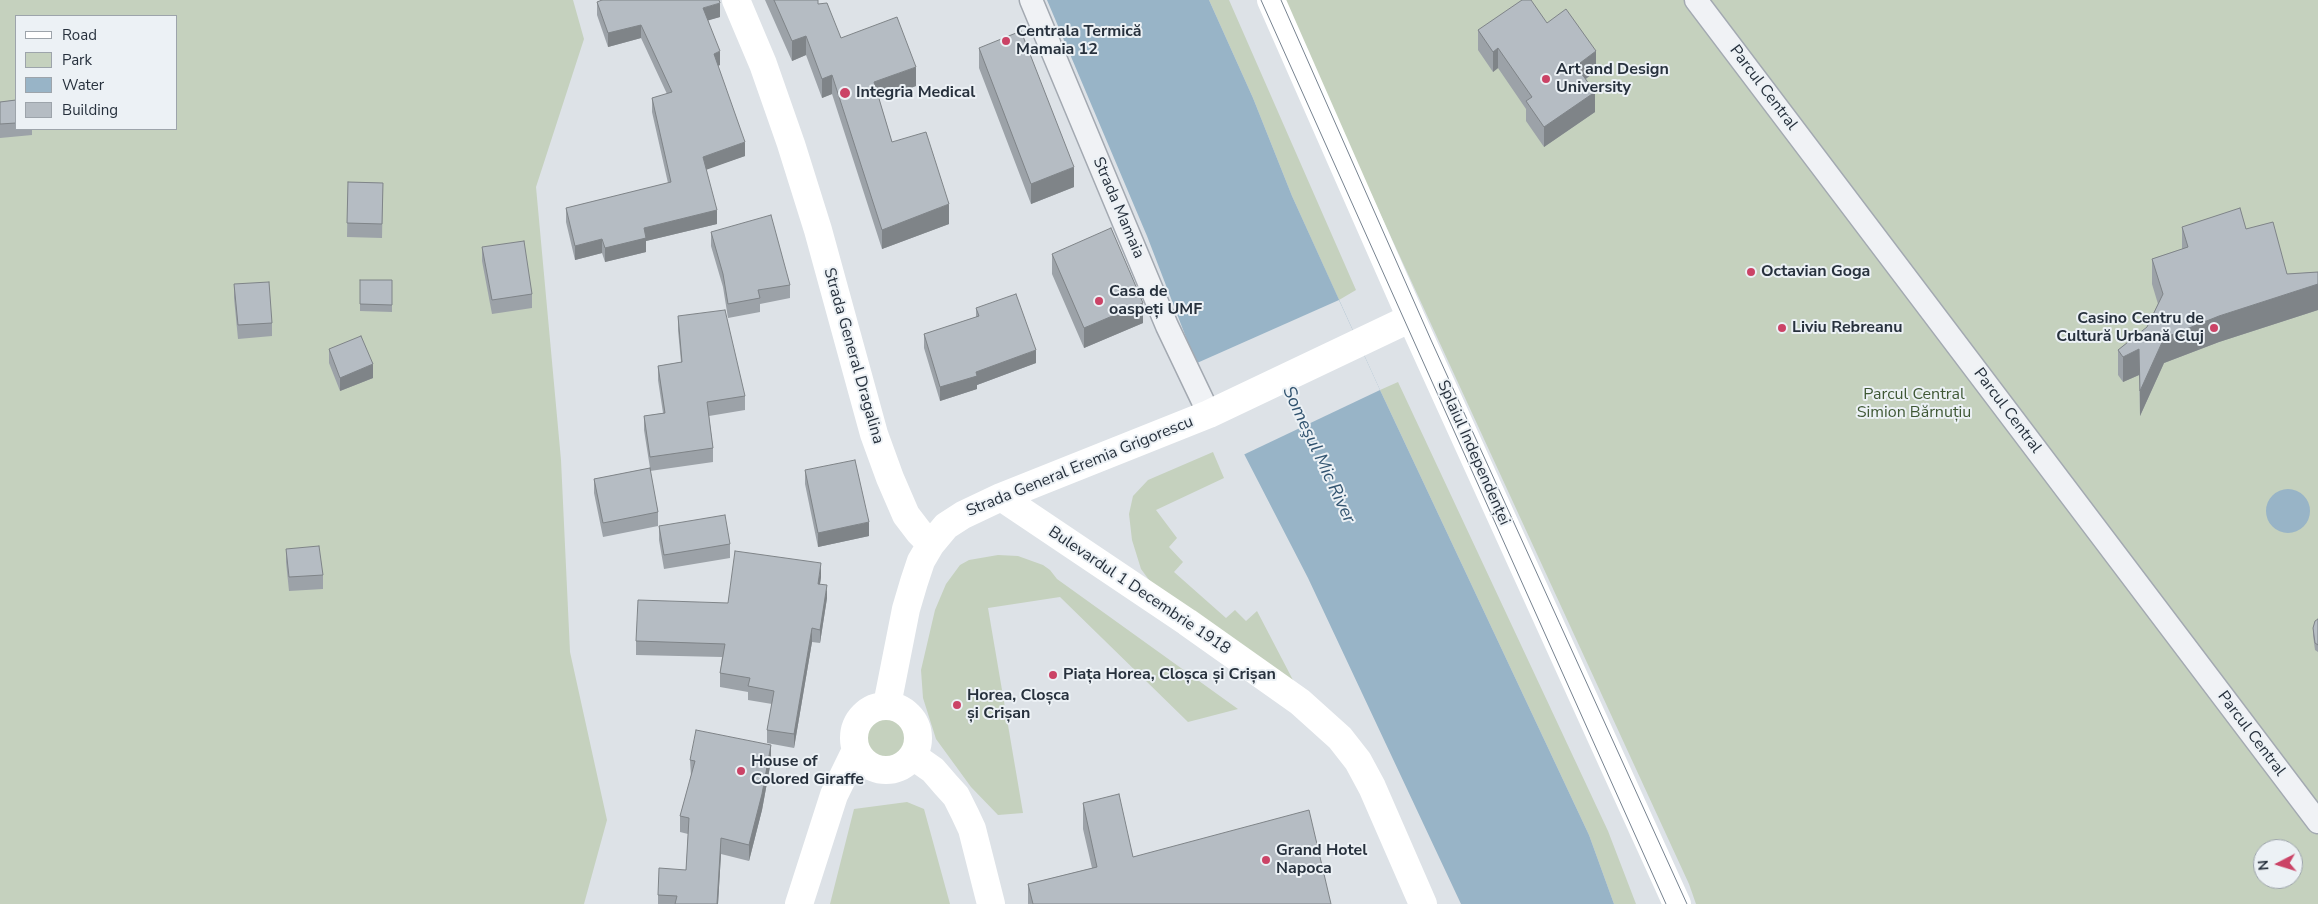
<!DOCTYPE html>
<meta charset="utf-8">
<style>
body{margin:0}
#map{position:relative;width:2318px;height:904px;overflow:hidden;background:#dde2e7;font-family:"Nunito Sans",sans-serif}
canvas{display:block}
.legend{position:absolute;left:15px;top:15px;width:162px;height:115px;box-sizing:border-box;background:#ecf1f5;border:1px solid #9da4ab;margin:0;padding:6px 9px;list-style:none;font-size:15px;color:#27313d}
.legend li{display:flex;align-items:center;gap:10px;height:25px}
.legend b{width:25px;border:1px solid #9da4ab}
.north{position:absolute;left:2253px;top:839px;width:50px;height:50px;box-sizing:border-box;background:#ecf1f5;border:1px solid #9da4ab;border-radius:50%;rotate:265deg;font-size:14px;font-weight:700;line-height:20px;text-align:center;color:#27313d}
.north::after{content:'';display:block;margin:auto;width:18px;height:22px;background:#cb4366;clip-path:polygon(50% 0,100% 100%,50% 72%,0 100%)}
</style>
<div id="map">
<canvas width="2318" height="904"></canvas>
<ul class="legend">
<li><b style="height:6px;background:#fff"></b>Road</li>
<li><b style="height:14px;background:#c5d1be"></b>Park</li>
<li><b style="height:14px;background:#98b4c7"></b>Water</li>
<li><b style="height:14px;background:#b5bcc3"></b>Building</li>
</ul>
<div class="north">N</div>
</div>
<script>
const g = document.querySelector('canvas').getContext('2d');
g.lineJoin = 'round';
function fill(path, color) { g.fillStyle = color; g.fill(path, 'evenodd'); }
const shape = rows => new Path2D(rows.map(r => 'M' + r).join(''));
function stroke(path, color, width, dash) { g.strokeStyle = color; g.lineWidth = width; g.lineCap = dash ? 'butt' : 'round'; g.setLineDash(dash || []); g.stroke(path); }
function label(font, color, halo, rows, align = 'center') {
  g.font = font + ' "Nunito Sans",sans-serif'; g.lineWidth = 4; g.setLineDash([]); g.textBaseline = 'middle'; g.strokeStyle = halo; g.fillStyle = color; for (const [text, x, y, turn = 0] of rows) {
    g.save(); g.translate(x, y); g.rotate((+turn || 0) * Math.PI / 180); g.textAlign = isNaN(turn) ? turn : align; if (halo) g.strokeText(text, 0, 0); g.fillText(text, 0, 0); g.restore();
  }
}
fill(shape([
 [0,0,573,0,584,39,536,187,561,460,570,652,607,820,584,904,0,904],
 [16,16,176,16,176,129,16,129],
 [1209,0,1229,0,1356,290,1339,300,1292,196,1253,98],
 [1285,0,2318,0,2318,904,1696,904,1689,884,1349,146],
 [2263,849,2293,849,2293,879,2263,879],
 [1398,382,1608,831,1636,904,1614,904,1589,835,1380,390],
 [1213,452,1224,478,1156,510,1177,538,1169,547,1183,562,1174,572,1226,618,1235,610,1246,621,1257,611,1294,682,1152,584,1141,569,1132,540,1129,514,1133,496,1148,480],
 [998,555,1018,556,1043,565,1050,570,1057,579,1238,709,1188,722,1060,597,988,608,1023,813,998,815,971,787,936,739,923,698,921,670,935,610,946,584,960,565,969,560],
 '864 739a22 22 0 1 1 44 0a22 22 0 1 1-44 0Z',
 [907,802,924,809,950,904,830,904,854,809]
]), '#c5d1be');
fill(shape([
 [1047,0,1209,0,1253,98,1292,196,1380,390,1589,835,1614,904,1461,904,1308,578,1192,353,1147,236],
 '2266 511a22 22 0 1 1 44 0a22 22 0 1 1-44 0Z'
]), '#98b4c7');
fill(shape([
 [1339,300,1380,390,1243,455,1197,363]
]), '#dde2e7');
const street = shape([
 [1031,0,1167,326,1209,414],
 [1696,0,2318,822]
]);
stroke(street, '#a3a9b1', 25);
stroke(street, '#f0f2f5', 22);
stroke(shape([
 [736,0,763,64,791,144,818,230,874,434,890,478,906,515,919,532,931,544],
 [1271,0,1411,318,1677,904],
 [1001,497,1187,622,1300,702,1340,738,1358,761,1372,787,1423,904],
 [887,705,906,609,914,582,921,561,931,544,946,526,963,515,1001,497,1209,414,1411,318],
 '854 738a32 32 0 1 1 64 0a32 32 0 1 1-64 0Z',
 [913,756,933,770,946,785,956,796,965,814,972,829,991,904],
 [799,904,834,795,856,750]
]), '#fff', 28);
stroke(shape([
 [1261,0,1666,904],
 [1281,0,1431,340,1687,904]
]), '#778390', 1);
fill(shape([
 [765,0,818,0,818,4,841,38,916,86,879,99,892,142,949,224,882,249,832,94,822,98,806,55,792,61],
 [597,2,720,17,708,20,720,65,718,66,745,156,706,169,717,224,646,241,646,252,605,262,602,253,575,260,566,222,566,208,668,183,652,112,652,98,667,94,641,38,608,47,597,15],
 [1547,23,1596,71,1586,79,1595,112,1544,147,1526,121,1526,109,1498,68,1493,72,1478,50,1478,30],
 [979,48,1074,187,1031,204,979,68],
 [16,100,16,129,32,129,32,135,0,138,0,102],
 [348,182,383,183,382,238,347,237],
 [2182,227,2246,229,2287,274,2318,272,2318,310,2219,342,2164,363,2140,416,2139,375,2123,382,2118,375,2118,350,2147,327,2158,304,2152,284,2152,259,2182,249],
 [711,232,790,285,790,298,760,304,760,312,728,318,723,287,711,246],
 [482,247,532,294,532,308,492,314,482,261],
 [1052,254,1143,323,1084,348,1052,274],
 [360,280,392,280,392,312,360,311],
 [234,284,272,323,272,336,238,339,234,298],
 [976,308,1036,363,977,385,977,389,940,401,924,348,924,334,976,317],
 [678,316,745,396,745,410,709,416,713,448,713,462,650,471,658,512,658,526,603,537,594,493,594,479,650,468,644,430,644,416,663,413,658,380,658,366,681,362,678,330],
 [329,349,373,378,340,391,329,363],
 [805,470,869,536,818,547,805,484],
 [659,526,730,544,730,558,664,569,659,540],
 [286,549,323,575,323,589,289,591,286,562],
 [821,577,820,584,827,598,820,643,812,642,794,748,767,743,767,730,772,704,748,700,748,692,720,687,720,673,722,657,636,655,636,641],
 [2318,619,2318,652,2315,650,2313,635,2313,628],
 [690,760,771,761,762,810,749,861,721,854,718,904,658,904,658,895,686,870,688,834,680,832,680,816,691,776],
 [1083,803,1133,857,1331,904,1028,904,1028,884,1092,868,1083,829]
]), '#9ca2a8');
fill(shape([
 [720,3,720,17,703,22,703,8],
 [641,25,641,38,608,47,608,33],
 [806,36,806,55,792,61,792,41],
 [1498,48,1498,68,1493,72,1493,52],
 [720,51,720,65,714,67,714,54],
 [1596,51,1596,71,1576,86,1576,66],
 [916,67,916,86,874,101,874,82],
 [832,75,832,94,822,98,822,79],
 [1595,92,1595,112,1544,147,1544,127],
 [745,142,745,156,703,171,703,157],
 [1074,167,1074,187,1031,204,1031,184],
 [949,204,949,224,882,249,882,230],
 [717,210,717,224,646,241,646,252,605,262,605,248,644,228],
 [602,239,602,253,575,260,575,246],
 [2318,284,2318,310,2219,342,2164,363,2140,416,2140,391,2164,338,2219,316],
 [1143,303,1143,323,1084,348,1084,328],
 [2139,349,2139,375,2123,382,2123,357],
 [1036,350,1036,363,977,385,977,389,940,401,940,387,976,372],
 [373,364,373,378,340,391,340,378],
 [869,522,869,536,818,547,818,533],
 [821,563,821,577,818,597,818,584],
 [827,585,827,598,820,643,820,630],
 [812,628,812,642,794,748,794,734],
 [771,745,771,761,762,810,749,861,749,845],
 [721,838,721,854,718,904,717,904]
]), '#7f8488');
const building = shape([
 [602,0,719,0,720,3,703,8,720,51,714,54,745,142,703,157,717,210,644,228,646,238,605,248,602,239,575,246,566,208,671,182,652,98,672,92,641,25,608,33,597,2,602,0],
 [774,0,818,0,818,4,827,3,841,38,897,17,916,67,874,82,892,142,926,132,949,204,882,230,832,75,822,79,806,36,792,41,774,0],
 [1522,0,1531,0,1547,23,1566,9,1596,51,1576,66,1595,92,1544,127,1526,101,1532,97,1498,48,1493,52,1478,30,1522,0],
 [1021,31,1074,167,1031,184,979,48,1021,31],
 [16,100,16,123,0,124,0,102,16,100],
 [348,182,383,183,382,224,347,223,348,182],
 [2240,208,2246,229,2273,222,2287,274,2318,272,2318,284,2219,316,2164,338,2140,391,2139,349,2123,357,2118,350,2147,327,2163,294,2152,259,2188,247,2182,227,2240,208],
 [771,215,790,285,758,290,760,298,728,304,723,274,711,232,771,215],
 [1111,228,1143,303,1084,328,1052,254,1111,228],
 [524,241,532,294,492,300,482,247,524,241],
 [360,280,392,280,392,305,360,304,360,280],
 [269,282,272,323,238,325,234,284,269,282],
 [1016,294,1036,350,976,372,977,376,940,387,924,334,979,316,976,308,1016,294],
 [725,310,745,396,707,402,713,448,650,457,644,416,665,413,658,366,682,362,678,316,725,310],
 [361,336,373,364,340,378,329,349,361,336],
 [855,460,869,522,818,533,805,470,855,460],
 [650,468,658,512,603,523,594,479,650,468],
 [725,515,730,544,664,555,659,526,725,515],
 [319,546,323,575,289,577,286,549,319,546],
 [735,551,821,563,818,584,827,585,820,630,812,628,794,734,767,730,774,691,748,686,750,678,720,673,725,644,636,641,638,600,728,603,735,551],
 [2318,619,2318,645,2315,643,2313,628,2315,621,2318,619],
 [696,730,771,745,762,794,749,845,721,838,717,904,675,904,677,896,658,895,659,868,686,870,689,818,680,816,695,761,690,760,696,730],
 [1119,794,1133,857,1309,810,1331,904,1033,904,1028,884,1097,867,1083,803,1119,794]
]);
fill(building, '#b5bcc3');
stroke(building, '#7f8488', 1);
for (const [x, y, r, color] of [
 [1006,41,5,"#cb4366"],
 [1546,79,5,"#cb4366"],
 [845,93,6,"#cb4366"],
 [1751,272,5,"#cb4366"],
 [1099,301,5,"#cb4366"],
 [1782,328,5,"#cb4366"],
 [2214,328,5,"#cb4366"],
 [1053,675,5,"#cb4366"],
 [957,705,5,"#cb4366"],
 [741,771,5,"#cb4366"],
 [1266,860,5,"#cb4366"]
]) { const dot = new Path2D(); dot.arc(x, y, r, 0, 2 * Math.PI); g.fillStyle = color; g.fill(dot); stroke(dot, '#ecf1f5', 2); }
label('bold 16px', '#27313d', '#ecf1f5', [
 ["Centrala Termică",1016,32],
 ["Mamaia 12",1016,50],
 ["Art and Design",1556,70],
 ["University",1556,88],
 ["Integria Medical",856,93],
 ["Octavian Goga",1761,272],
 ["Casa de",1109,292],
 ["oaspeți UMF",1109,310],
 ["Casino Centru de",2204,319,"right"],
 ["Cultură Urbană Cluj",2204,337,"right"],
 ["Liviu Rebreanu",1792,328],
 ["Piața Horea, Cloșca și Crișan",1063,675],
 ["Horea, Cloșca",967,696],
 ["și Crișan",967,714],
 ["House of",751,762],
 ["Colored Giraffe",751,780],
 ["Grand Hotel",1276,851],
 ["Napoca",1276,869]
], 'left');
label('16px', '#27313d', '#ecf1f5', [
 ["Parcul Central",1763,88,53],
 ["Strada Mamaia",1118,208,67],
 ["Strada General Dragalina",853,356,74],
 ["Parcul Central",2007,411,53],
 ["Splaiul Independenței",1473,453,66],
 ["Strada General Eremia Grigorescu",1080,467,-22],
 ["Bulevardul 1 Decembrie 1918",1139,591,34],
 ["Parcul Central",2251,734,53]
]);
label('16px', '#3f5835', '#ecf1f5', [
 ["Parcul Central",1914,395],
 ["Simion Bărnuțiu",1914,413]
]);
label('italic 18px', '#325470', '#ecf1f5', [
 ["Someşul Mic River",1318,455,65]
]);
</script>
